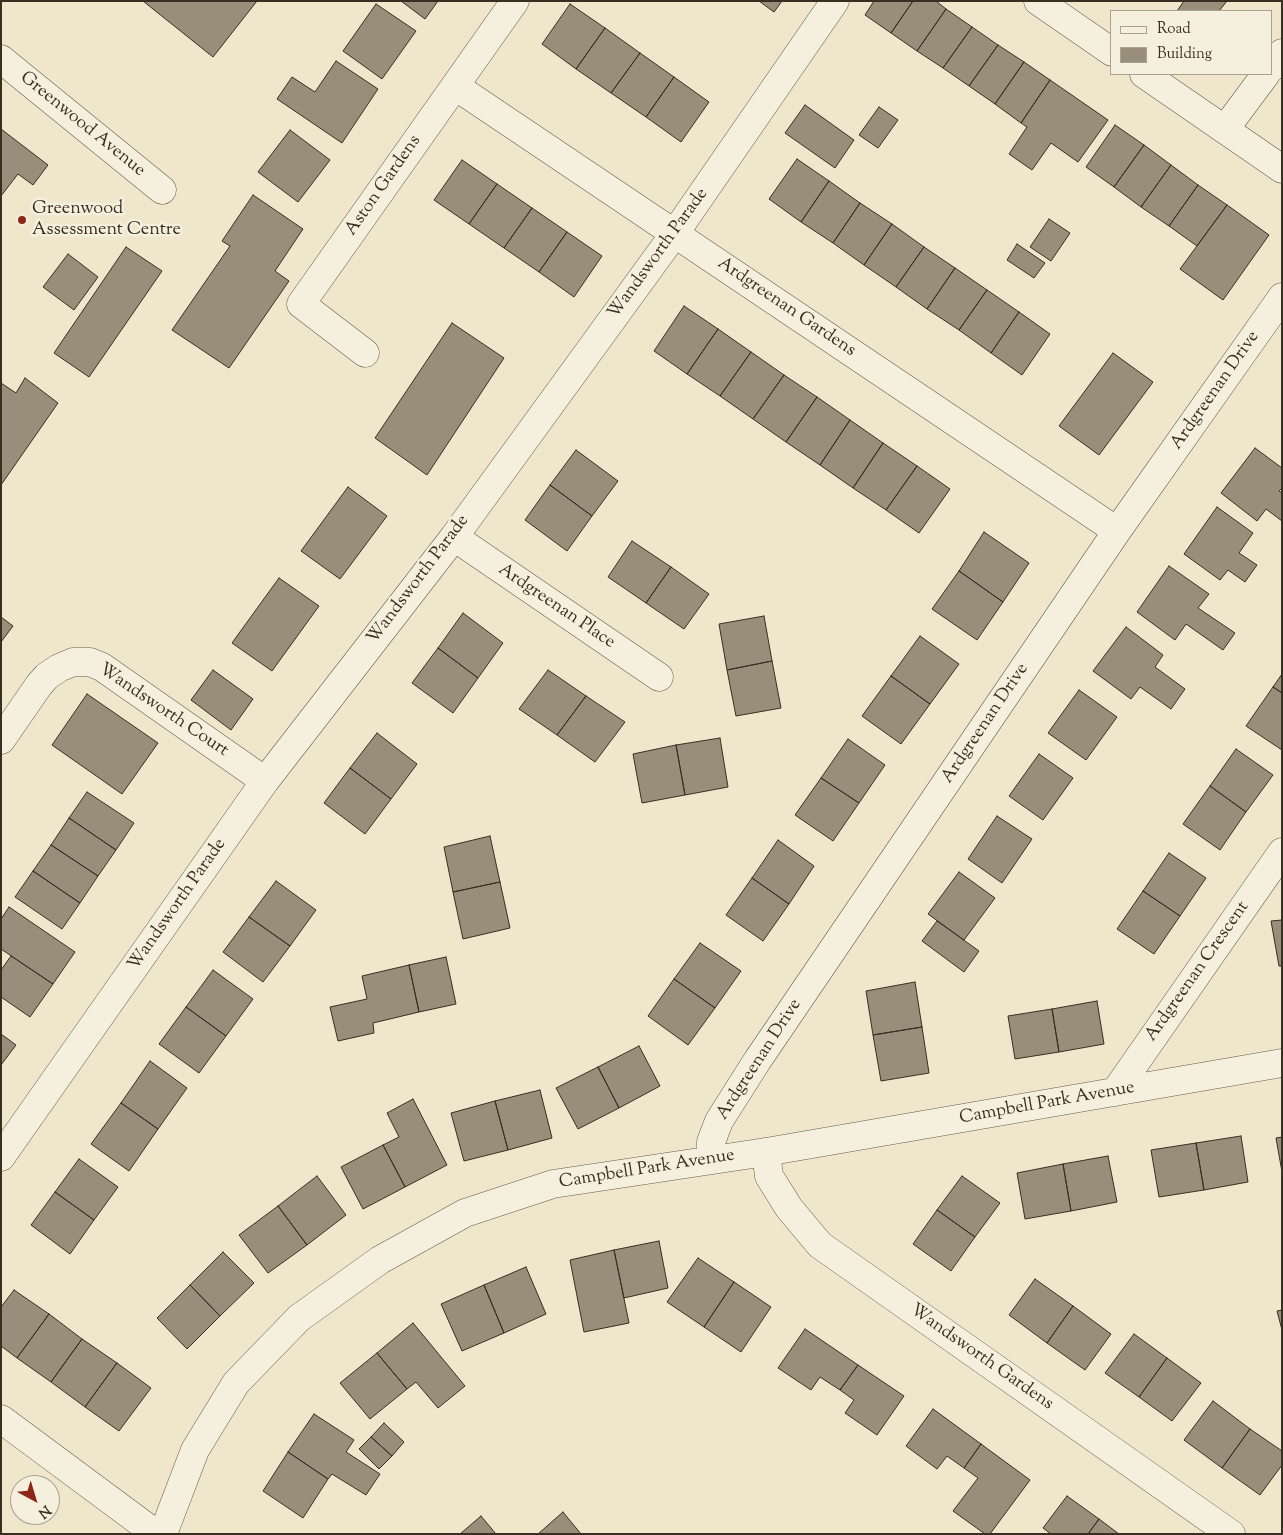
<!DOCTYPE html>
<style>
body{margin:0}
#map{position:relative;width:1283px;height:1535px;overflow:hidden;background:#efe6cb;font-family:"Sorts Mill Goudy",serif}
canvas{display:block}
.frame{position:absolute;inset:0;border:2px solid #392e22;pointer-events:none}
.legend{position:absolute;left:1110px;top:10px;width:162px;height:65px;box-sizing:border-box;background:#f5efdd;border:1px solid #aaa292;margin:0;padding:6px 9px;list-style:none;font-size:15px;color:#392e22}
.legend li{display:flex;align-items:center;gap:10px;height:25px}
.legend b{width:25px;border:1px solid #aaa292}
.north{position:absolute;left:10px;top:1475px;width:50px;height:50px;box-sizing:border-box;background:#f5efdd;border:1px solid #aaa292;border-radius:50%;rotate:141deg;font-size:14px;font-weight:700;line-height:20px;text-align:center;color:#392e22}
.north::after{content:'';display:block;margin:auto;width:18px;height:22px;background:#8f2418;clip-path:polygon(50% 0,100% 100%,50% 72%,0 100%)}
</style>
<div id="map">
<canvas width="1283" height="1535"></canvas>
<div class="frame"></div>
<ul class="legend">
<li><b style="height:6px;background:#f5efdd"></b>Road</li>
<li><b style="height:14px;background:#988e7a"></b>Building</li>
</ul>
<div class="north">N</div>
</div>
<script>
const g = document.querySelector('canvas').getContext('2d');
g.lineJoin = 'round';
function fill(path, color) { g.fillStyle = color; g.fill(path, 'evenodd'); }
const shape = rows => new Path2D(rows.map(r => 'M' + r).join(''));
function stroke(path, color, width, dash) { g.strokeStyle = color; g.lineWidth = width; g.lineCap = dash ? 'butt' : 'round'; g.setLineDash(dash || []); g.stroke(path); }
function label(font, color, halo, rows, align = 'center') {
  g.font = font + ' "Sorts Mill Goudy",serif'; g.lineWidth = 5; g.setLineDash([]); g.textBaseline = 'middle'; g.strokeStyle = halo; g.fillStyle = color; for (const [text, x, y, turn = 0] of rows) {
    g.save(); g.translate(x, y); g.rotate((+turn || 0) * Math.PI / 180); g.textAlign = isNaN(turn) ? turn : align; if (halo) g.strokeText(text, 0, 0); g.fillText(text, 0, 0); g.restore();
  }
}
const building = shape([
 [143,1,257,1,213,57,143,1],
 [401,1,438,1,425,19,401,1],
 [759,1,782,1,774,12,759,1],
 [874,1,913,1,891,33,865,15,874,1],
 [913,1,936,1,946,9,917,51,891,33,913,1],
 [1184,1,1227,1,1219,11,1177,11,1184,1],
 [376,4,416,31,382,79,343,51,376,4],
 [570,4,605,28,576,69,542,44,570,4],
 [946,9,972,27,943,68,917,51,946,9],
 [972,27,998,45,969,86,943,68,972,27],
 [605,28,640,53,611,93,576,69,605,28],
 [998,45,1024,62,995,104,969,86,998,45],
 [640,53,674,77,646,117,611,93,640,53],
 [336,61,378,89,342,143,277,99,292,77,315,92,336,61],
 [1024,62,1050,80,1021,123,995,104,1024,62],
 [674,77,709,102,681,142,646,117,674,77],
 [1050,80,1108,120,1078,162,1051,143,1032,170,1009,154,1027,127,1021,123,1050,80],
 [805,105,854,140,835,168,785,133,805,105],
 [879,107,898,120,878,148,859,135,879,107],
 [1115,125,1144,145,1114,187,1086,167,1115,125],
 [1,129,48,165,33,185,18,174,1,196,1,129],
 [290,130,330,160,298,202,258,172,290,130],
 [1144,145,1171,165,1141,207,1114,187,1144,145],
 [797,159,829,181,801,222,769,199,797,159],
 [462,160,497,184,469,224,434,200,462,160],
 [1171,165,1198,185,1169,226,1141,207,1171,165],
 [829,181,860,203,833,243,801,222,829,181],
 [497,184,532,208,504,248,469,224,497,184],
 [1198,185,1227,205,1197,246,1169,226,1198,185],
 [253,195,303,229,275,271,289,281,229,368,172,330,230,246,222,241,253,195],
 [860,203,892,224,864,265,833,243,860,203],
 [1227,205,1269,235,1223,300,1180,269,1227,205],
 [532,208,567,232,539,272,504,248,532,208],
 [1049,219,1070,233,1051,261,1030,247,1049,219],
 [892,224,924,247,896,287,864,265,892,224],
 [567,232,602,256,574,297,539,272,567,232],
 [1017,244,1045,263,1034,278,1007,260,1017,244],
 [126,247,162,271,89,377,54,353,126,247],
 [924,247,955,268,927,309,896,287,924,247],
 [68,254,98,277,74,310,43,287,68,254],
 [955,268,987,290,959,330,927,309,955,268],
 [987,290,1019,312,991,353,959,330,987,290],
 [684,306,718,329,687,374,654,351,684,306],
 [1019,312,1050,334,1022,375,991,353,1019,312],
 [452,323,504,358,427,475,375,438,452,323],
 [718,329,751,352,720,396,687,374,718,329],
 [751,352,784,375,753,419,720,396,751,352],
 [1113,353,1153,382,1099,455,1059,426,1113,353],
 [784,375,817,397,786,442,753,419,784,375],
 [25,378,58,403,1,485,1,383,16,393,25,378],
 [817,397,850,420,820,465,786,442,817,397],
 [850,420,883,443,853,488,820,465,850,420],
 [883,443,917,466,886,510,853,488,883,443],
 [1255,448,1282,468,1282,488,1279,491,1282,493,1282,521,1266,509,1257,521,1221,493,1255,448],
 [576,450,618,481,592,516,550,485,576,450],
 [917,466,950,489,919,533,886,510,917,466],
 [550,485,592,516,567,551,525,520,550,485],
 [348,487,387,516,340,579,301,551,348,487],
 [1217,507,1253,533,1239,553,1257,565,1245,582,1228,570,1220,580,1184,554,1217,507],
 [984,532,1029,563,1003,602,959,571,984,532],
 [632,541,671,567,646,603,608,577,632,541],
 [1169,566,1209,594,1198,608,1235,633,1223,650,1186,624,1175,640,1137,612,1169,566],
 [671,567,709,594,684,629,646,603,671,567],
 [959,571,1003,602,977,640,932,609,959,571],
 [279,578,319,606,272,671,232,643,279,578],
 [463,613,503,643,478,678,438,648,463,613],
 [764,616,772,661,727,670,719,624,764,616],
 [1,617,13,626,1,642,1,617],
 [1126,627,1163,655,1155,667,1185,689,1171,709,1140,687,1131,699,1093,671,1126,627],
 [920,636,959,664,930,704,891,676,920,636],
 [438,648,478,678,453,713,412,683,438,648],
 [772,661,781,708,736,716,727,670,772,661],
 [213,670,253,699,231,730,191,700,213,670],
 [548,670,586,696,557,735,519,709,548,670],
 [1282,674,1282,693,1273,687,1282,674],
 [891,676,930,704,901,744,862,716,891,676],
 [1273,687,1282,693,1282,750,1246,726,1273,687],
 [1079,690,1117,717,1086,760,1048,733,1079,690],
 [87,694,158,743,122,794,52,745,87,694],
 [586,696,625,722,595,762,557,735,586,696],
 [377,733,417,764,391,799,350,768,377,733],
 [720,738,728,787,685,795,676,745,720,738],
 [848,739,885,765,859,803,821,778,848,739],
 [676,745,685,795,642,803,633,754,676,745],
 [1236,749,1273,775,1246,812,1210,786,1236,749],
 [1039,754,1073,778,1043,820,1009,796,1039,754],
 [350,768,391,799,365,834,324,803,350,768],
 [821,778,859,803,833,841,795,815,821,778],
 [1210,786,1246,812,1220,850,1183,824,1210,786],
 [87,792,134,823,116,850,69,818,87,792],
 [997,816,1032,839,1002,883,968,859,997,816],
 [69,818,116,850,98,876,51,845,69,818],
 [490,836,500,882,453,892,444,847,490,836],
 [778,840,814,866,789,904,752,878,778,840],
 [51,845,98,876,80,903,33,871,51,845],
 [1169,853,1206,878,1180,916,1143,891,1169,853],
 [33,871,80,903,62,929,15,897,33,871],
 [959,872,995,898,964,940,928,914,959,872],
 [752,878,789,904,763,941,726,915,752,878],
 [276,881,316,910,290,946,249,917,276,881],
 [500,882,510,928,463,939,453,892,500,882],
 [1143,891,1180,916,1154,954,1117,929,1143,891],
 [9,907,75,952,53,984,1,949,1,919,9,907],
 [249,917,290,946,263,982,223,952,249,917],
 [1282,920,1282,966,1279,966,1271,921,1282,920],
 [937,921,979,951,964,972,922,941,937,921],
 [700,943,741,971,715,1008,674,979,700,943],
 [11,956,53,984,30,1017,1,997,1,970,11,956],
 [446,957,456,1004,419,1012,409,965,446,957],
 [409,965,419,1012,373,1023,374,1033,338,1041,330,1007,367,999,362,976,409,965],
 [213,970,253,999,226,1036,186,1007,213,970],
 [674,979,715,1008,688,1045,648,1016,674,979],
 [915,982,922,1027,873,1035,866,991,915,982],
 [1097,1001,1104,1044,1059,1052,1052,1009,1097,1001],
 [186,1007,226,1036,199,1073,159,1044,186,1007],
 [1052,1009,1059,1052,1015,1059,1008,1016,1052,1009],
 [922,1027,929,1073,881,1081,873,1035,922,1027],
 [1,1034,16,1045,1,1065,1,1034],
 [639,1046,660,1086,619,1108,598,1067,639,1046],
 [150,1061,187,1088,158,1129,121,1103,150,1061],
 [598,1067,619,1108,578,1129,556,1088,598,1067],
 [540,1090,552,1138,508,1150,495,1101,540,1090],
 [413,1099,447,1165,405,1187,383,1145,399,1137,387,1113,413,1099],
 [495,1101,508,1150,464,1161,451,1113,495,1101],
 [121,1103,158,1129,129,1171,91,1144,121,1103],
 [1241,1136,1248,1182,1204,1190,1196,1143,1241,1136],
 [1282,1137,1282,1172,1276,1138,1282,1137],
 [1196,1143,1204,1190,1159,1197,1151,1150,1196,1143],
 [383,1145,405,1187,363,1209,341,1167,383,1145],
 [1108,1156,1117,1202,1071,1211,1063,1164,1108,1156],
 [79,1159,118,1187,94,1220,55,1192,79,1159],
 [1063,1164,1071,1211,1025,1219,1017,1173,1063,1164],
 [317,1176,346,1215,307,1245,278,1206,317,1176],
 [962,1176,1000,1203,975,1237,937,1210,962,1176],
 [55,1192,94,1220,70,1254,31,1225,55,1192],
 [278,1206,307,1245,268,1273,239,1235,278,1206],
 [937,1210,975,1237,951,1271,913,1244,937,1210],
 [659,1241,668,1288,624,1298,614,1250,659,1241],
 [614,1250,629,1323,584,1332,570,1260,614,1250],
 [223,1252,254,1283,220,1316,190,1285,223,1252],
 [698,1258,734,1282,704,1327,667,1302,698,1258],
 [526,1267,546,1314,504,1333,484,1285,526,1267],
 [1035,1279,1073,1306,1047,1343,1009,1315,1035,1279],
 [734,1282,771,1307,741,1352,704,1327,734,1282],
 [190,1285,220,1316,187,1349,157,1318,190,1285],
 [484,1285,504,1333,462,1351,441,1304,484,1285],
 [14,1290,49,1314,17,1358,1,1346,1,1307,14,1290],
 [1073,1306,1111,1334,1085,1370,1047,1343,1073,1306],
 [1282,1310,1282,1330,1277,1311,1282,1310],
 [49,1314,82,1339,51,1382,17,1358,49,1314],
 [413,1323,465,1386,438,1408,416,1382,407,1389,377,1353,413,1323],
 [805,1329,858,1365,840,1390,820,1377,811,1390,778,1368,805,1329],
 [1134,1334,1167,1358,1139,1397,1105,1373,1134,1334],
 [82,1339,117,1363,85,1407,51,1382,82,1339],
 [377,1353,407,1389,370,1419,340,1383,377,1353],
 [1167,1358,1201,1383,1172,1421,1139,1397,1167,1358],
 [117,1363,151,1388,119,1431,85,1407,117,1363],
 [858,1365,904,1396,877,1435,845,1413,854,1400,840,1390,858,1365],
 [1213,1401,1250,1429,1222,1468,1184,1440,1213,1401],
 [933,1409,981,1444,964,1468,947,1456,937,1469,906,1446,933,1409],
 [314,1414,354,1440,346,1452,380,1474,366,1495,332,1474,328,1479,288,1452,314,1414],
 [384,1423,404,1442,392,1456,371,1437,384,1423],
 [1250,1429,1282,1451,1282,1465,1260,1495,1222,1468,1250,1429],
 [371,1437,392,1456,379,1469,359,1449,371,1437],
 [981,1444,1030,1480,990,1534,985,1534,953,1511,978,1478,964,1468,981,1444],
 [288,1452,328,1479,303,1518,263,1491,288,1452],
 [1067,1496,1099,1519,1088,1534,1051,1534,1043,1528,1067,1496],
 [563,1512,581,1534,538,1534,563,1512],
 [481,1516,496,1534,460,1534,481,1516],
 [1099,1519,1119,1534,1088,1534,1099,1519]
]);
fill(building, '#988e7a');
stroke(building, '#392e22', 1);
const minor = shape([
 [1038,1,1112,52],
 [1,59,162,190],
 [1272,67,1282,53],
 [1144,74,1282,169],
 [455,86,1117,531],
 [1225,129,1266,74],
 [365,353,301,304,515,1],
 [454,537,659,677],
 [1,740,39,685,47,676,59,668,73,662,90,662,102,667,265,781],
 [1115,1092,1282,852],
 [766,1152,769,1176,789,1208,820,1245,1231,1534],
 [1,1157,265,781,454,537,675,233,835,1],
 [711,1160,711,1142,719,1121,757,1061,1117,531,1282,297],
 [1,1419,156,1534],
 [163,1534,195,1450,236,1383,299,1318,380,1260,465,1213,553,1184,766,1152,1282,1063]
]);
stroke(minor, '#665c4c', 29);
stroke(minor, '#f5efdd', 28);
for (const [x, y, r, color] of [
 [22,220,5,"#8f2418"]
]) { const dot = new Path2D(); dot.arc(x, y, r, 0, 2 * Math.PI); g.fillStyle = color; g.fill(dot); stroke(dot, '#f5efdd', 2); }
label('18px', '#392e22', '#f5efdd', [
 ["Greenwood Avenue",82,125,39],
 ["Aston Gardens",384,186,-55],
 ["Wandsworth Parade",659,254,-54],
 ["Ardgreenan Gardens",786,308,34],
 ["Ardgreenan Drive",1216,391,-55],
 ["Wandsworth Parade",419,580,-53],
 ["Ardgreenan Place",556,607,34],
 ["Wandsworth Court",163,711,34],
 ["Ardgreenan Drive",986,724,-56],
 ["Wandsworth Parade",178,905,-55],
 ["Ardgreenan Crescent",1198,972,-55],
 ["Ardgreenan Drive",760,1060,-57],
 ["Campbell Park Avenue",1047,1104,-10],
 ["Campbell Park Avenue",647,1170,-9],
 ["Wandsworth Gardens",981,1358,35]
]);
label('18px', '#392e22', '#f5efdd', [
 ["Greenwood",32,210],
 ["Assessment Centre",32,231]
], 'left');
</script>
